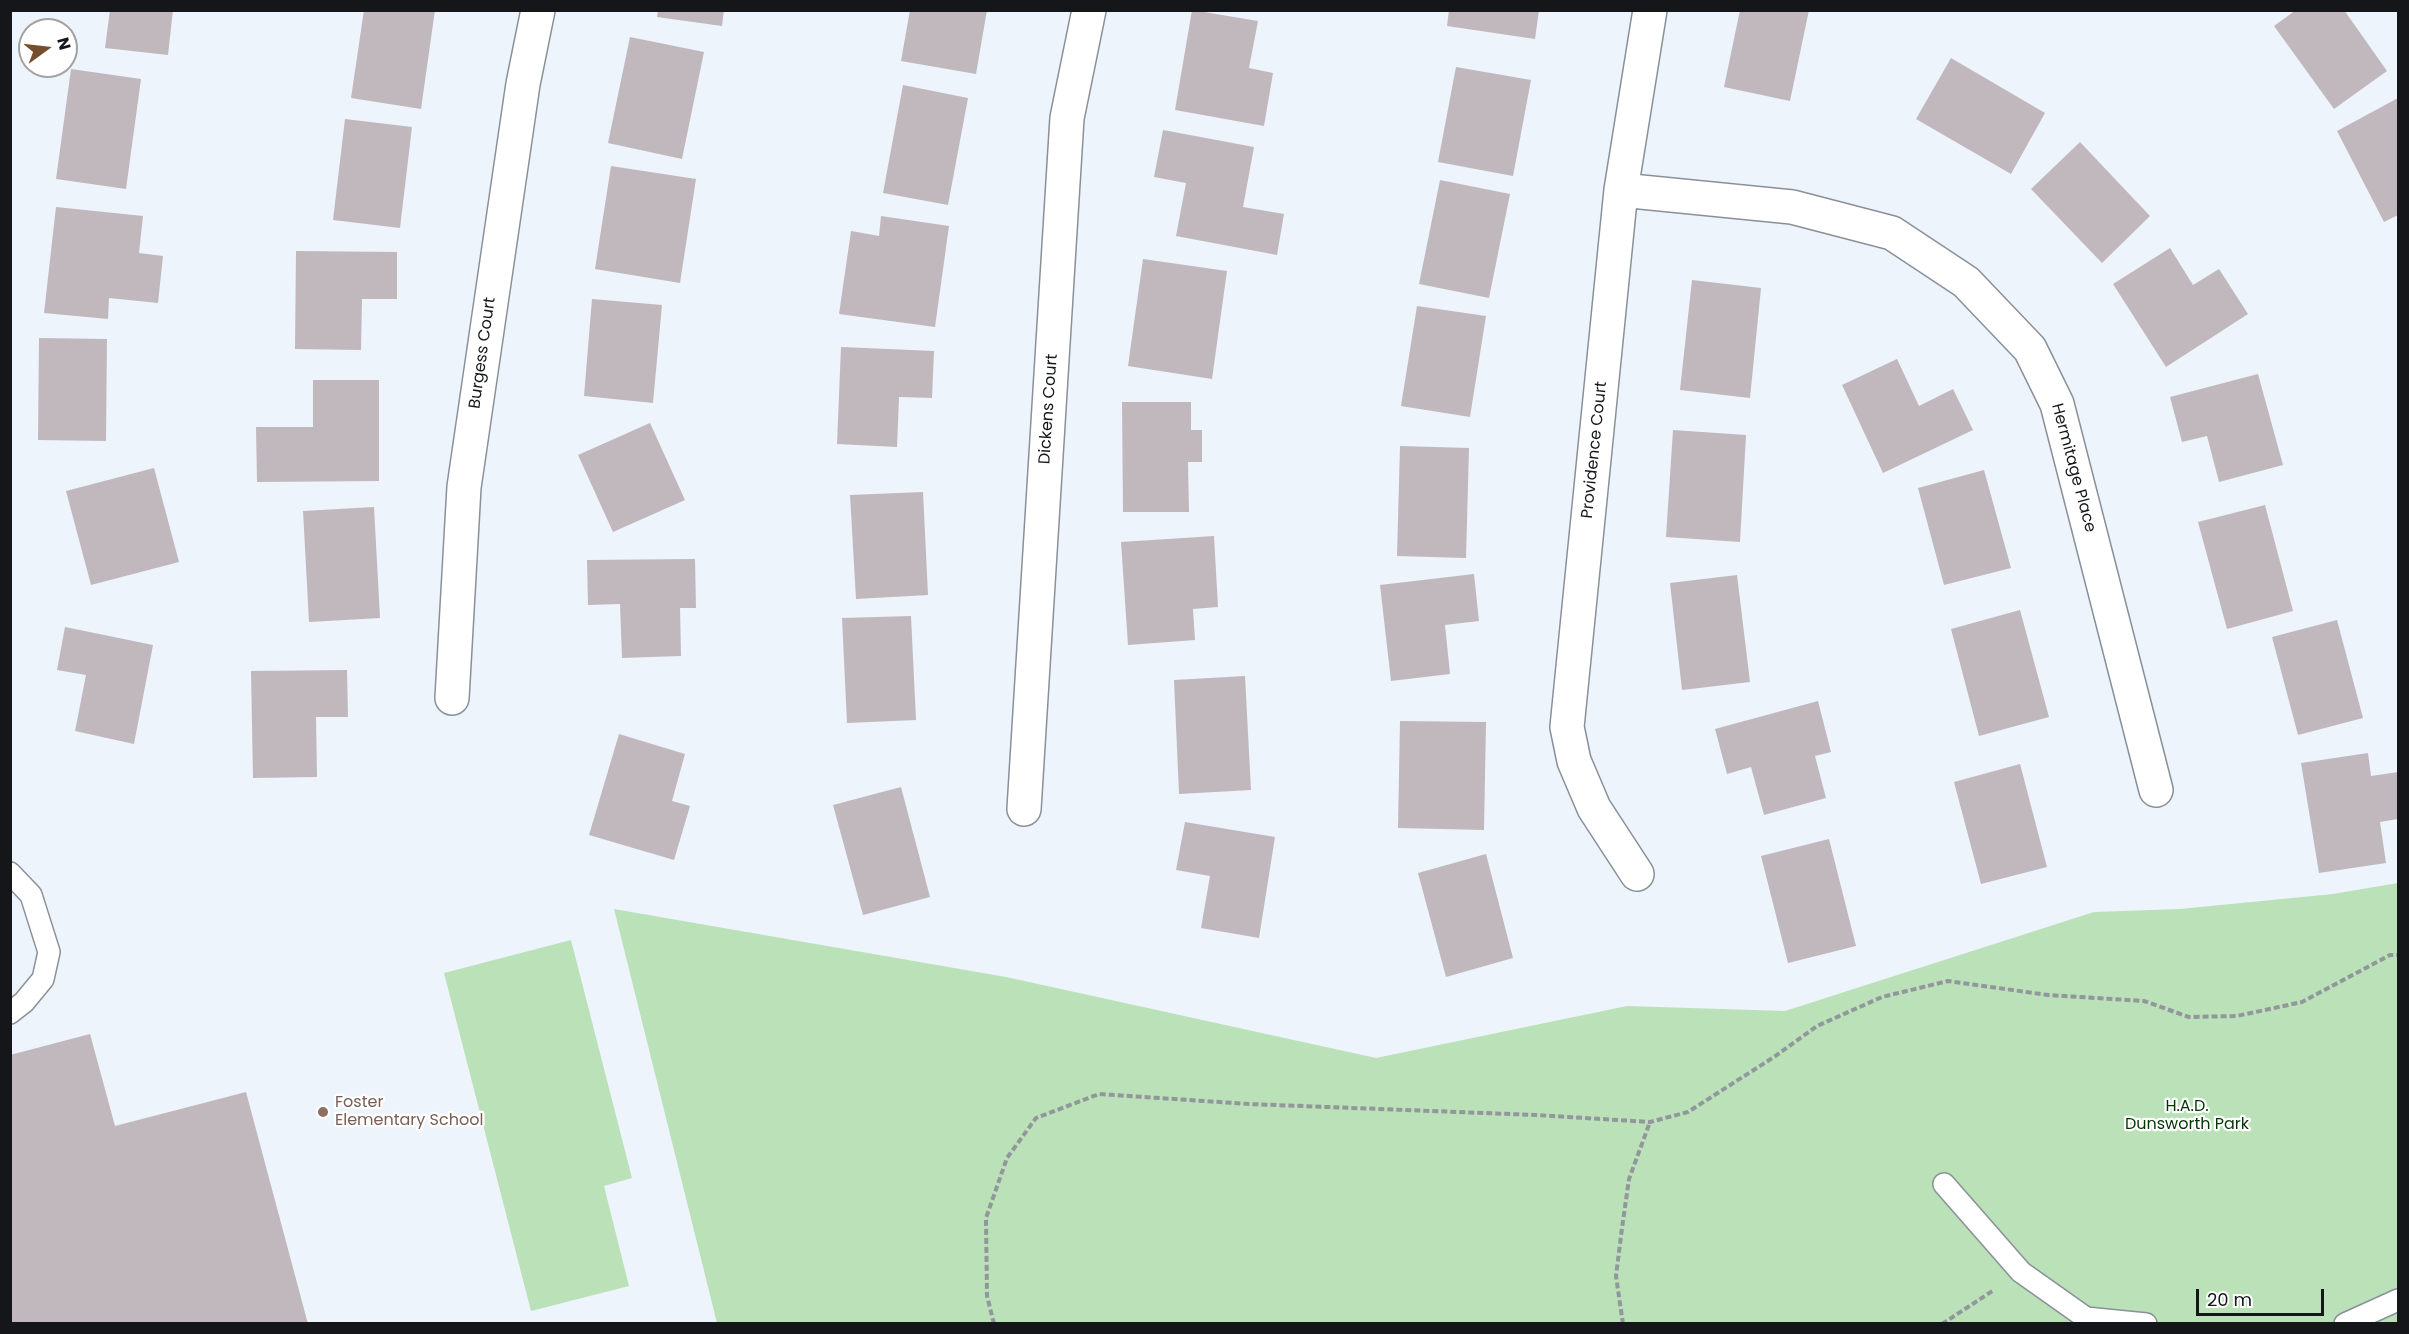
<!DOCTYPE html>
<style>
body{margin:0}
#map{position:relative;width:2409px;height:1334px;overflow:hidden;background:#edf4fb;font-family:Poppins,sans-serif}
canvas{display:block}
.frame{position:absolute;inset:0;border:12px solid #141619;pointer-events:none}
.north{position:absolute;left:18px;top:18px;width:60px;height:60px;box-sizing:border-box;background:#fff;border:2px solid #a1a2a3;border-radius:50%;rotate:75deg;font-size:16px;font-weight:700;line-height:24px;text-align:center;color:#141619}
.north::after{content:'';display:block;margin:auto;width:21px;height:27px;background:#754f2c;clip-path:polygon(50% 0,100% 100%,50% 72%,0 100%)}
.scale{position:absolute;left:2196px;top:1289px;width:128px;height:27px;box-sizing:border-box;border:3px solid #141619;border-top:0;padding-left:8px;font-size:18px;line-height:21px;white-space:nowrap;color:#141619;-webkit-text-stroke:4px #fff;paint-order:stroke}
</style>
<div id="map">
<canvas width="2409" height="1334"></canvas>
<div class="frame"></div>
<div class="north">N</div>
<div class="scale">20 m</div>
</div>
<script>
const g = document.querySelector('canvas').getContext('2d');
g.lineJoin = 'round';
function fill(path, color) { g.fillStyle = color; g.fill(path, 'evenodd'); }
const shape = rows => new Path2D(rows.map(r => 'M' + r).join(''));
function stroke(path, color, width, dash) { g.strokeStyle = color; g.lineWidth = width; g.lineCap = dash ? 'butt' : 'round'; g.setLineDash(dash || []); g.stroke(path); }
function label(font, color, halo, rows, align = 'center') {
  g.font = font + ' Poppins,sans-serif'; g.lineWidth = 4.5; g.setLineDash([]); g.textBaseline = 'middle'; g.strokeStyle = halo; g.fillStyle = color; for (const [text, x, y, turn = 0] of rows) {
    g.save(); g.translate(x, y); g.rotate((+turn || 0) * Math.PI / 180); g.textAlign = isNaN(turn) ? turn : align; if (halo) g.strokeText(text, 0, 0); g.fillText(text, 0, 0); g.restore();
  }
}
fill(shape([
 [2398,883,2398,1323,717,1323,614,909,1006,977,1376,1058,1627,1006,1785,1011,2094,912,2180,909,2333,894],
 [571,940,632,1178,604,1186,629,1286,531,1311,444,973]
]), '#bbe1b8');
fill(shape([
 [110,10,173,10,168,55,105,48],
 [364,10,435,10,421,109,351,98],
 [658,10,724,10,722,26,657,17],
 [910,10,987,10,976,74,901,61],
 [1192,10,1258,21,1249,68,1273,73,1264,126,1175,110],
 [1449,10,1539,10,1535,39,1447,26],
 [1740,10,1809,10,1790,101,1724,87],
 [2296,10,2344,10,2387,71,2334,109,2274,26],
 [630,37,704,52,682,159,608,143],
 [1951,58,2045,113,2011,174,1916,119],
 [1456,67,1531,80,1513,176,1438,162],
 [71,69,141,79,126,189,56,179],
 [903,85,968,98,948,205,883,193],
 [2398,98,2398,215,2384,222,2337,131],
 [345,119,412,127,400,228,333,220],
 [1163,130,1254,147,1243,207,1284,214,1277,255,1176,236,1186,183,1154,177],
 [2080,142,2150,216,2102,263,2031,189],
 [611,166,696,179,680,283,595,269],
 [1440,180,1510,194,1489,298,1419,284],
 [56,207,143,216,139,253,163,256,158,303,109,298,108,319,44,313],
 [881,216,949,226,935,327,839,314,851,231,879,236],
 [2170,248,2193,285,2219,269,2248,314,2166,367,2113,284],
 [296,251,397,252,397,299,362,299,361,350,295,349],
 [1143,259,1227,271,1212,379,1128,366],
 [1692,280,1761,288,1750,398,1680,390],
 [592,299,662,305,653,403,584,396],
 [1417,306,1486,316,1470,417,1401,406],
 [39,338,107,339,106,441,38,440],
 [841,347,934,351,932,398,899,397,897,447,837,444],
 [1897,359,1919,406,1953,389,1973,430,1883,473,1842,385],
 [2258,374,2283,465,2219,482,2207,436,2182,442,2170,397],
 [313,380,379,380,379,481,257,482,256,427,313,427],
 [1122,402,1191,402,1191,430,1202,430,1202,462,1188,462,1189,512,1123,512],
 [650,423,685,500,613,532,578,455],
 [1673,430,1746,435,1740,542,1666,537],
 [1400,446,1469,448,1466,558,1397,556],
 [154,468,179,562,91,585,66,491],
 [1984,470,2011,568,1944,585,1918,488],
 [923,492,928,595,856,599,850,495],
 [2265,505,2293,611,2227,629,2198,522],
 [374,507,380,618,309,622,303,511],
 [1214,536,1218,607,1193,609,1195,640,1128,645,1121,542],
 [695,559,696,608,680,608,681,656,622,658,620,604,588,605,587,560],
 [1474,574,1479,621,1445,625,1450,674,1391,681,1380,585],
 [1737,575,1750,682,1682,690,1670,583],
 [2020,610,2049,717,1979,736,1951,629],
 [911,616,916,720,847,723,842,618],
 [2337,620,2363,718,2298,735,2272,637],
 [65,627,153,645,134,744,75,731,86,675,57,670],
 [347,670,348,717,316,717,317,777,253,778,251,671],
 [1245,676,1251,790,1179,794,1174,680],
 [1818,701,1831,752,1815,756,1826,798,1764,815,1751,767,1727,774,1715,729],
 [1400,721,1486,722,1484,830,1398,828],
 [619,734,685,754,672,801,690,806,674,860,589,835],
 [2368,753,2371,776,2398,772,2398,819,2380,822,2386,863,2319,873,2301,763],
 [2020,764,2047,867,1981,884,1954,782],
 [901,787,930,897,863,915,833,805],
 [1185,822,1275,837,1259,938,1201,928,1210,876,1176,870],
 [1829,839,1856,946,1788,963,1761,856],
 [1486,854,1513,958,1446,977,1418,873],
 [90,1034,115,1126,246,1092,308,1324,10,1324,10,1055]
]), '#c1b8bd');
const lane = shape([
 [10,873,31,895,49,952,43,979,24,1002,10,1013],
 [1944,1184,2021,1272,2086,1318,2146,1324],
 [2345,1324,2398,1300]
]);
const street = shape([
 [1621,190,1792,207,1892,233,1966,282,2030,349,2057,404,2156,790],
 [452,698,464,487,523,84,538,10],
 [1024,809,1067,118,1089,10],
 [1637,874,1594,808,1574,761,1567,727,1621,190,1650,10]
]);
stroke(lane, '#8a9097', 24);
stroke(street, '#8a9097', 36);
stroke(shape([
 [994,1324,987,1296,986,1218,1007,1158,1036,1118,1099,1094,1249,1104,1536,1115,1650,1122,1688,1112,1774,1057,1817,1026,1882,997,1948,981,2048,995,2144,1001,2189,1017,2237,1016,2302,1002,2390,955,2398,955],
 [1623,1324,1616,1276,1622,1228,1629,1179,1650,1122],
 [1942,1324,1994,1290]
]), '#92979c', 4, [6, 3]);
stroke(lane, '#fff', 21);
stroke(street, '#fff', 33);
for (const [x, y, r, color] of [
 [323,1112,6,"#8d6e63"]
]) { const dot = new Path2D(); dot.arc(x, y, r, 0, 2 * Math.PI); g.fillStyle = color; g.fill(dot); stroke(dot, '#fff', 2); }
label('16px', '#141619', '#fff', [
 ["Burgess Court",483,353,-82],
 ["Dickens Court",1049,409,-86],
 ["Providence Court",1595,450,-84],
 ["Hermitage Place",2073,468,75]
]);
label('16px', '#785e54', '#fff', [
 ["Foster",335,1103],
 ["Elementary School",335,1121]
], 'left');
label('16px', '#043504', '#fff', [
 ["H.A.D.",2187,1107],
 ["Dunsworth Park",2187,1125]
]);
</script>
